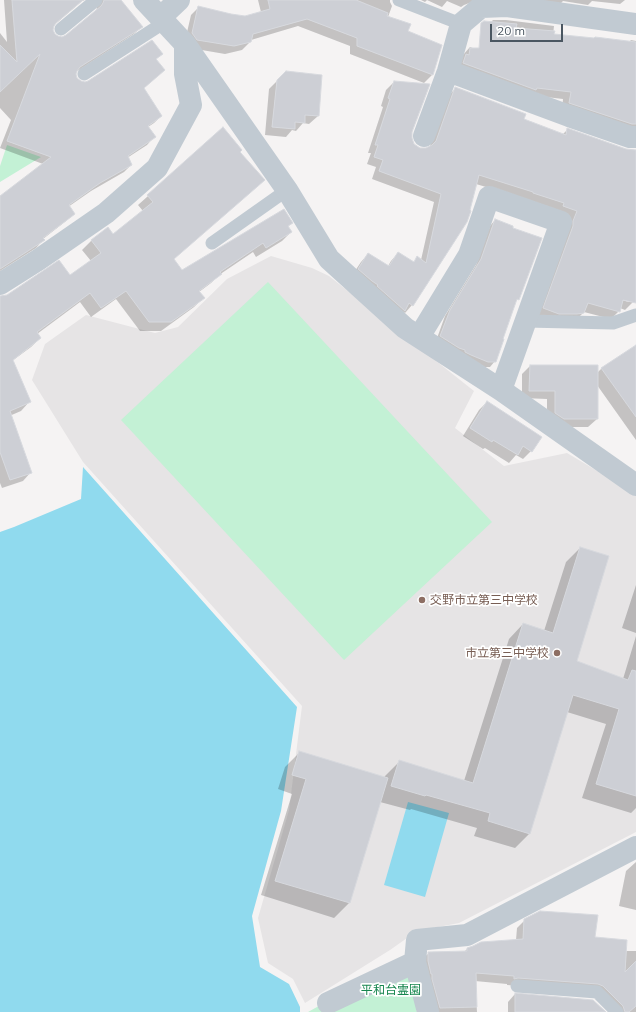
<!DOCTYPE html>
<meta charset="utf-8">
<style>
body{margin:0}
#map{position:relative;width:636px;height:1012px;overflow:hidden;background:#f5f3f3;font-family:Mulish,sans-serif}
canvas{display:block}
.scale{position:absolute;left:490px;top:24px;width:73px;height:18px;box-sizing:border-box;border:2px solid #4a5661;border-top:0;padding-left:5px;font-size:12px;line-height:14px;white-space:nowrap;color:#4a5661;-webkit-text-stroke:3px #fff;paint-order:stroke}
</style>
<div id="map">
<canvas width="636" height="1012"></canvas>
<div class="scale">20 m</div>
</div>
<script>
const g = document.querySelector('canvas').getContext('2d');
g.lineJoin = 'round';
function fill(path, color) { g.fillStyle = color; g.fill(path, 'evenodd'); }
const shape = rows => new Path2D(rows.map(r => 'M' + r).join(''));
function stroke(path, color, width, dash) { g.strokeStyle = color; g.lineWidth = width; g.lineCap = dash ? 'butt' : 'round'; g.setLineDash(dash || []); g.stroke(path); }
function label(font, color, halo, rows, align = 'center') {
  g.font = font + ' Mulish,"Noto Sans JP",sans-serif'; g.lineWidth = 3.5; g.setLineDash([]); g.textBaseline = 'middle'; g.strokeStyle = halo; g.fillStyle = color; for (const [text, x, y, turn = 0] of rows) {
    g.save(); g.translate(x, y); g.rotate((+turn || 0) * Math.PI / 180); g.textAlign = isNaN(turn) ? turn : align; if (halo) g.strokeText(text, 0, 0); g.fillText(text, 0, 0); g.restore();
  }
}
fill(shape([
 [271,256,312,268,329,276,474,391,455,428,504,466,567,453,636,494,636,832,459,923,417,931,390,950,305,1003,293,979,268,963,258,918,289,810,302,706,83,462,32,380,45,344,86,315,155,333,178,327,227,279]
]), '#e6e4e5');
fill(shape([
 [7,145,41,157,0,182,0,166],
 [268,282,492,522,344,660,121,420],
 [407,957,417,1012,308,1012]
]), '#c3f1d5');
fill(shape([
 [83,467,297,707,281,811,252,916,260,967,289,984,300,1007,300,1012,0,1012,0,532,14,527,81,499],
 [408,802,449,813,425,897,384,885]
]), '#90daee');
fill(shape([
 [4,0,85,0,82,1,53,26,52,30,54,35,62,38,66,36,96,12,97,7,92,0,120,0,141,27,134,34,76,72,76,78,84,83,162,53,155,60,164,70,143,89,161,116,154,123,148,127,154,137,147,145,127,158,131,165,124,172,91,191,68,207,74,214,66,221,43,239,43,240,36,248,0,271,0,198,43,164,0,148,11,120,0,108,0,33,7,42],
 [258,0,390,0,390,2,392,6,388,17,407,32,441,45,432,75,424,83,350,54,350,46,298,26,251,40,250,42,242,50,225,54,190,48,185,41,191,15,199,7,245,17,261,12],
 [421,0,625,0,620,4,592,1,588,5,563,1,560,4,472,2,464,5,461,7,447,1,442,7,427,0,425,2],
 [493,20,506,20,554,26,553,35,629,42,631,40,636,41,636,135,562,110,563,99,529,95,456,71,463,55,470,47,528,68,486,27],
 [277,81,318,116,309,124,303,123,296,131,292,130,286,137,265,135,269,89],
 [394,82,411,132,411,138,413,144,420,149,429,148,448,96,456,88,523,119,562,135,567,130,626,150,636,151,636,290,633,302,625,310,620,308,619,311,611,319,584,312,576,320,536,316,566,235,526,199,476,184,466,222,412,305,405,313,351,277,361,262,368,254,388,266,391,261,398,253,413,263,418,258,421,260,434,202,372,179,376,167,367,164,371,153,368,153,383,107,381,106,386,90],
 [618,299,629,300,629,302],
 [223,129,173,259,182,271,291,223,288,227,291,232,282,241,256,257,253,252,219,275,211,283,199,292,203,298,194,307,161,331,140,331,116,299,91,317,80,302,37,334,40,338,31,347,12,361,30,401,21,411,0,420,0,310,70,276,91,261,82,250,91,241,108,229,113,236,143,211,138,205],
 [495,220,518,299,515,302,501,339,495,361,490,367,482,367,436,341,445,316,476,265,490,226],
 [636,346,636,440,597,385,597,419,588,427,556,427,547,421,547,399,522,398,522,374,530,366,597,373,601,369],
 [487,402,531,451,523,459,516,455,509,463,485,448,483,449,463,436,479,410],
 [0,430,31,472,23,481,2,488,0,483],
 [580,548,575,661,623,679,636,636,636,808,631,813,582,798,606,724,567,712,529,834,515,848,474,836,477,828,411,809,410,810,380,802,349,903,334,918,261,895,292,794,278,789,285,767,300,752,384,778,385,776,399,762,464,781,509,639,523,624,544,631,566,562],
 [636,585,636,633,622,628],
 [636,862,636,910,619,906,626,871],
 [525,920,594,938,625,951,636,951,636,1012,614,1012,590,991,507,985,507,984,475,981,477,1012,432,1012,421,960,429,953,464,952,468,948,516,940,517,928],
 [515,994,604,1012,508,1012,508,1002]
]), '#0003');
const building = shape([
 [12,0,83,0,56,23,54,26,53,30,55,34,58,36,62,37,66,35,101,6,103,3,104,0,121,0,143,27,80,67,77,71,76,74,77,78,81,81,85,82,88,81,152,40,163,54,156,59,165,70,144,88,162,116,148,126,156,137,128,156,132,165,100,183,69,205,75,214,43,238,45,240,0,269,0,196,51,157,7,141,40,54,0,92,0,45,17,62,12,0],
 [268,0,356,0,388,13,387,16,411,24,408,31,442,45,433,75,357,46,357,38,307,19,253,34,251,42,234,46,197,40,192,33,198,6,231,14,245,16,270,9,268,0],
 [484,21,517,24,516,28,555,31,554,34,594,38,595,37,636,42,636,124,632,124,569,103,571,92,537,88,536,90,463,63,466,54,469,55,470,48,479,48,481,23,484,21],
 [286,71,322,75,319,116,305,115,305,123,295,122,295,129,272,127,277,80,286,71],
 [394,81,430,84,412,132,412,138,414,144,420,148,426,148,432,145,436,141,455,87,526,114,524,119,566,135,567,128,626,149,636,150,636,303,623,300,620,312,588,303,584,313,577,314,559,314,543,308,573,226,573,221,577,211,563,206,564,203,533,193,533,192,479,175,470,210,471,211,467,222,413,306,409,303,405,311,377,286,378,285,372,281,358,269,368,253,389,266,398,252,414,262,417,256,426,263,441,194,379,171,383,160,374,157,378,145,375,145,390,99,388,98,394,81],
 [223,127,242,150,240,152,265,180,174,259,182,270,284,209,293,223,288,226,292,232,266,248,263,243,220,272,222,274,199,291,205,298,171,322,149,322,126,291,101,308,90,293,37,332,41,338,13,360,31,402,10,411,32,473,10,480,0,452,0,296,7,295,59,260,70,275,101,253,91,240,108,227,113,234,153,202,147,195,223,127],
 [495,219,513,226,513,228,542,238,519,300,517,299,503,339,504,339,496,362,488,362,471,355,465,352,465,350,459,348,440,336,450,310,481,259,495,219],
 [636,345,636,417,601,368,636,345],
 [530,365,598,365,598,419,564,419,555,413,555,391,529,391,530,365],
 [487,401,542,437,532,452,523,446,518,455,493,440,492,442,470,428,487,401],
 [580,547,609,556,577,661,628,680,632,670,636,671,636,796,596,784,619,709,573,695,530,834,488,821,490,813,426,795,425,796,391,786,399,760,473,783,523,623,553,633,580,547],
 [299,751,388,778,350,903,275,881,306,779,292,775,299,751],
 [540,911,598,915,595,937,627,940,625,972,636,961,636,1006,629,1012,625,1012,623,1006,603,986,598,984,518,978,514,979,514,976,476,973,477,1007,440,1008,432,979,432,974,431,974,428,961,428,952,467,951,467,948,473,946,481,942,523,939,524,919,540,911],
 [515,993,593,1000,606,1012,515,1012,515,993]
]);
fill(building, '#cdcfd5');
stroke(building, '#d7d9de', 1);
stroke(shape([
 [399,0,461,24],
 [61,29,96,0],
 [84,74,165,22],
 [212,243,287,190],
 [526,321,613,323,636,315],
 [517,986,597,992,617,1012]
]), '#c1cad2', 13);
stroke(shape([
 [144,0,185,44,287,190,329,259,405,328,501,390,636,485],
 [160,18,179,0],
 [448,71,569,116,630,137,636,137],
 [424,136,448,71,461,24,481,7,507,6,636,24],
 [0,284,38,260,106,213,157,168,191,105,185,74,185,44],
 [419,337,469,255,489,197,561,222,501,390],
 [415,962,428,1012],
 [328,1003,415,962,417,940,467,935,636,847]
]), '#c1cad2', 22);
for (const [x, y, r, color] of [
 [422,600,4,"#8d6e63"],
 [557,653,4,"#8d6e63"]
]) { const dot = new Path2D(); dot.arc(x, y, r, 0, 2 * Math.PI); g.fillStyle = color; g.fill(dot); stroke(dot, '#fff', 1.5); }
label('12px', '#785e54', '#fff', [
 ["交野市立第三中学校",430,600],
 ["市立第三中学校",549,653,"right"]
], 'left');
label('12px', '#17864f', '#fff', [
 ["平和台霊園",391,990]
]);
</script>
